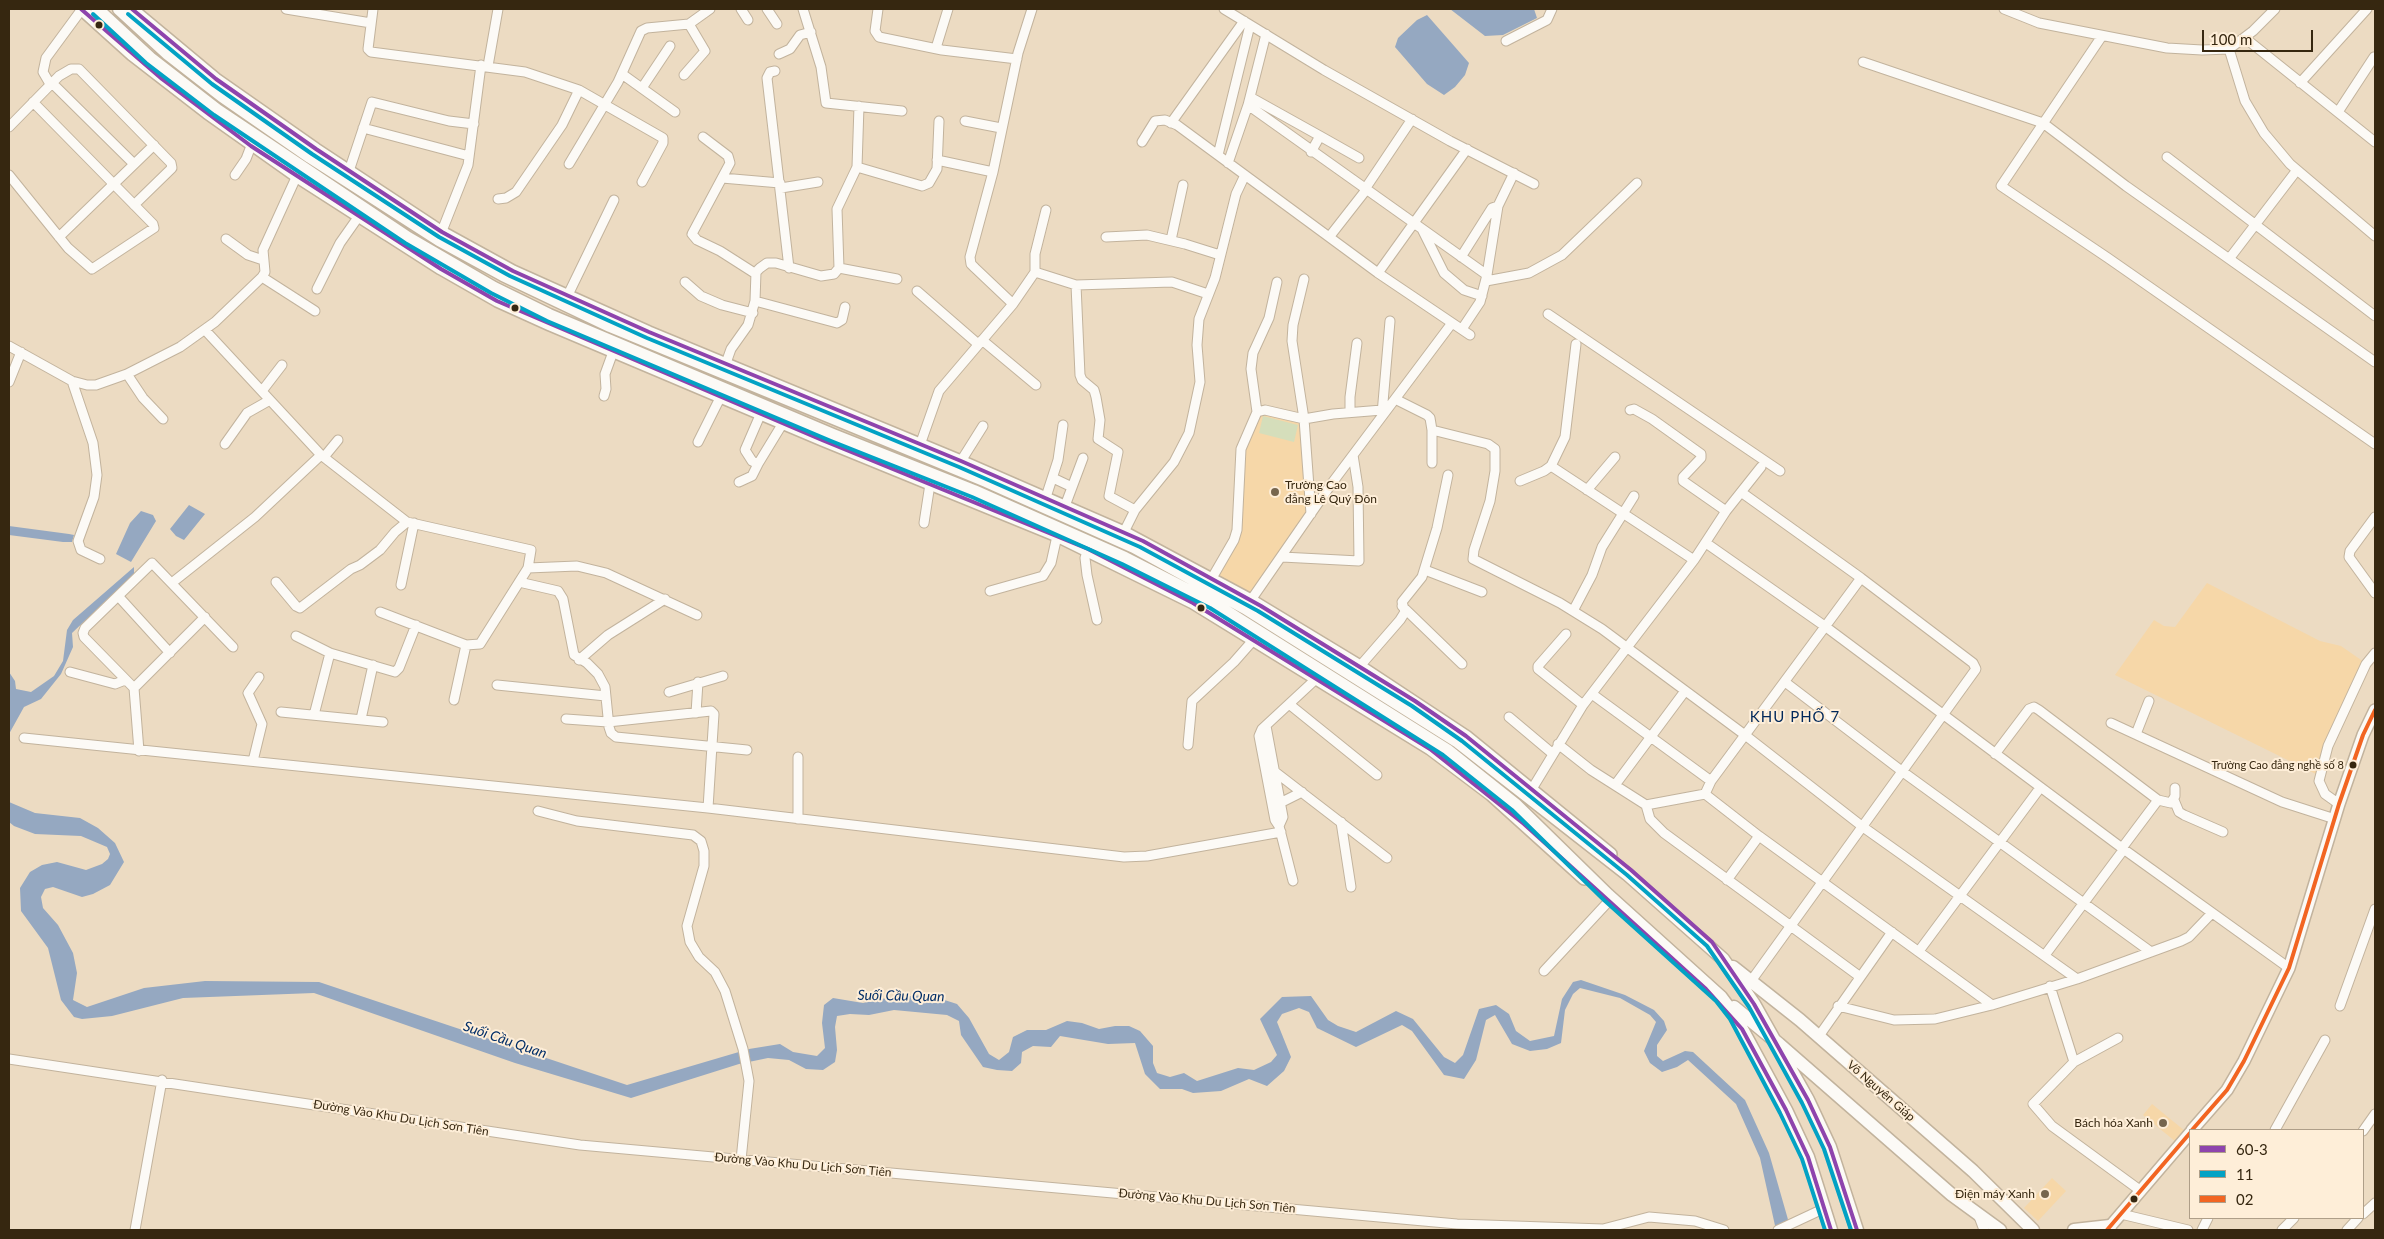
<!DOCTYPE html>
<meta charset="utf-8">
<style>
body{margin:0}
#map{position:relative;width:2384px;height:1239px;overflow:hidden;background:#ecdbc2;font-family:Lato,sans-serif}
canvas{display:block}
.frame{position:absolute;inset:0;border:10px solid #362710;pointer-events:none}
.legend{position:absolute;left:2189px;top:1129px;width:175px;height:90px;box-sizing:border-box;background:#feeed8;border:1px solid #ae9e88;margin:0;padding:6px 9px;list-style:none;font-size:15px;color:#362710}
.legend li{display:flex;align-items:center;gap:10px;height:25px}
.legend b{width:25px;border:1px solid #ae9e88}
.scale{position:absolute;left:2202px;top:30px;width:111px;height:22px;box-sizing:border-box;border:2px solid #362710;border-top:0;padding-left:6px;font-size:15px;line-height:18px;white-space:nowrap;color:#362710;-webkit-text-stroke:4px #feeed8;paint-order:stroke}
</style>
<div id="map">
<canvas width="2384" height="1239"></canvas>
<div class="frame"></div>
<ul class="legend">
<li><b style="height:6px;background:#8e44ad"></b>60-3</li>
<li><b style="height:6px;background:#03a2c4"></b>11</li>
<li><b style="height:6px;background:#f26522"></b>02</li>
</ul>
<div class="scale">100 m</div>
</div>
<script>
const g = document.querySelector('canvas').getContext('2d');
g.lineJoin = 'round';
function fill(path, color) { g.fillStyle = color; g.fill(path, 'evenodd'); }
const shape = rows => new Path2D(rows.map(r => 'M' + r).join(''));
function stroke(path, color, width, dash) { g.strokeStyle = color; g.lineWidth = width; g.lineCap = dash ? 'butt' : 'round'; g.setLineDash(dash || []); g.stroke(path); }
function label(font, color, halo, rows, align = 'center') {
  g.font = font + ' Lato,sans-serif'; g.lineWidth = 4; g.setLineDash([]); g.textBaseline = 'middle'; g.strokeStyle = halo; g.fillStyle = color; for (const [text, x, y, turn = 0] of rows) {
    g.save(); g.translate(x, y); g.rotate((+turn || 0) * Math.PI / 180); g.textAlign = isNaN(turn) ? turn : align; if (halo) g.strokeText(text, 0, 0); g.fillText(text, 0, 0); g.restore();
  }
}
fill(shape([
 [1261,413,1301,422,1309,513,1251,595,1217,576,1236,541,1244,450],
 [2207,583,2320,641,2341,646,2364,662,2318,775,2115,675,2154,620,2164,626,2175,627],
 [2152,1104,2185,1131,2176,1142,2143,1115],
 [2052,1178,2066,1191,2038,1221,2024,1208]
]), '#f6d7a8');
fill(shape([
 [1263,416,1298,425,1294,442,1259,433]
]), '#d5debb');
fill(shape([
 [1450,9,1534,9,1537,18,1503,35,1485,36],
 [1427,15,1469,63,1465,75,1455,87,1444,95,1427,84,1395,47,1398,38,1417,20],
 [189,505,205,514,184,540,176,536,170,529],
 [141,511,153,515,156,521,131,562,116,554,130,523],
 [9,526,69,534,74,535,72,542,63,542,9,535],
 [134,567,134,574,72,633,73,647,61,674,41,699,24,707,9,734,9,672,15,681,16,689,31,692,54,676,63,661,67,630,73,620],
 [9,802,35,813,80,818,98,828,115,843,124,862,110,885,93,894,82,897,53,887,45,889,41,897,43,908,58,925,73,953,77,973,73,1000,87,1007,144,988,205,981,319,982,627,1085,749,1049,780,1044,793,1052,817,1056,825,1048,822,1023,824,1005,833,998,863,1003,891,997,929,995,957,1004,969,1018,989,1054,999,1060,1009,1052,1013,1037,1027,1030,1046,1030,1067,1021,1082,1023,1099,1029,1115,1026,1129,1026,1140,1031,1153,1046,1153,1063,1157,1073,1170,1077,1184,1073,1197,1081,1238,1068,1254,1070,1271,1062,1277,1055,1260,1019,1282,997,1311,996,1328,1020,1338,1026,1356,1032,1396,1011,1413,1019,1444,1057,1455,1063,1463,1055,1479,1009,1496,1005,1509,1014,1516,1031,1530,1041,1554,1036,1562,999,1573,982,1581,980,1625,995,1654,1010,1664,1021,1667,1030,1657,1045,1657,1056,1663,1061,1685,1051,1693,1052,1745,1100,1769,1153,1791,1230,1776,1230,1760,1158,1736,1104,1688,1060,1677,1067,1662,1072,1650,1063,1644,1051,1656,1022,1650,1015,1620,998,1580,988,1573,994,1565,1010,1561,1043,1547,1049,1530,1051,1512,1044,1495,1015,1486,1020,1476,1060,1464,1079,1444,1075,1412,1031,1402,1025,1356,1047,1317,1028,1309,1012,1299,1008,1282,1014,1277,1022,1291,1057,1284,1071,1267,1086,1249,1079,1221,1091,1193,1093,1182,1089,1160,1089,1145,1074,1135,1043,1108,1044,1060,1036,1051,1047,1033,1046,1022,1052,1021,1063,1012,1071,997,1070,983,1067,961,1035,959,1021,947,1015,894,1010,869,1015,850,1014,837,1016,835,1027,837,1050,835,1062,823,1070,806,1069,789,1060,768,1058,739,1064,631,1098,515,1063,314,993,183,998,112,1016,82,1019,74,1017,61,1000,48,948,21,911,20,888,30,872,42,865,57,862,86,870,102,864,108,859,110,854,107,847,81,836,35,834,14,826,9,822]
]), '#95a8c1');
const minor = shape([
 [286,9,371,23],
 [373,9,368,49,371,52,525,72,579,90,663,138,663,143,642,182],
 [741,9,748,20],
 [767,9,777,24],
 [803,9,821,67,826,103,902,111],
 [878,9,875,31,879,37,942,50,1017,59],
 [1224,9,1324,70,1450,141,1534,184],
 [2004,9,2039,23,2167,48,2202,50,2229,49,2253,31,2275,9],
 [1266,34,1248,105,1487,275],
 [2102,36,2001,186,2108,258,2375,444],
 [2245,38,2375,142],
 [1506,41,1547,20,1552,9],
 [936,48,948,9],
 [2229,49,2245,101,2264,133,2290,164,2375,236],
 [779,54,790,49,800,35,811,32],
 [1863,62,2043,123,2126,186,2375,362],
 [488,66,498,9],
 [775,71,770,72,767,78,789,268],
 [622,74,675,112],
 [684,75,705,51,689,24],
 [52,83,134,164],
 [2300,83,2367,9],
 [50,84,43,72,46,58,82,9],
 [642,88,670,46],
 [1250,97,1320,136],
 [2338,112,2374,57],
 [965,121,1001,128],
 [1171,123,1244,21],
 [9,127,59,76,71,69,79,69,171,163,172,168,134,205],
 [363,128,469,156],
 [703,137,728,156,730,163,692,234,697,240,720,251,756,274],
 [1142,142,1155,121,1165,120,1177,125,1378,273,1470,335],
 [1311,152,1320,136,1359,158],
 [1218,155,1250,25],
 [2167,157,2375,316],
 [937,160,993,172],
 [1228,163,1248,105],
 [569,164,618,82,641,31,647,28,689,24,710,9],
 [857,167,922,186,929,183,937,169,939,121],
 [349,171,372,102,449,121,474,124],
 [9,175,68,248,92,269,154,228,153,224,33,102],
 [235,175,246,159,251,146],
 [722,178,780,183],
 [781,188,818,182],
 [1365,189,1412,119],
 [498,199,506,198,516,192,562,125,579,90],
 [1422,229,1444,273,1464,290,1482,296],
 [440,236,468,165,481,65],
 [1330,236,1366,190],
 [59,237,154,145],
 [1106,237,1147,235,1185,244,1220,255],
 [226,239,248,255,263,260],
 [1171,240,1183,185],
 [1461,257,1492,208,1498,206],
 [2229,259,2297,170],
 [839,268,897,279],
 [1035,272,1076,285,1172,282,1208,294],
 [1378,273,1467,149],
 [262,277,315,311],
 [1304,279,1293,325,1292,341,1304,419,1311,514],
 [1486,281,1529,273,1562,255,1637,183],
 [685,282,701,296,722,305,753,313],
 [1076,285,1080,375,1082,380,1094,390,1096,397,1100,420,1098,439,1118,452,1109,496,1135,510],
 [317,289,340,243,359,216],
 [917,291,978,344],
 [565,301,614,200],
 [755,301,837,323,842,320,845,307],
 [1013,304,975,268,971,264,970,257,993,172,1018,53,1032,9],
 [1548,314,1780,471],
 [1462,329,1480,302,1487,275,1498,206,1514,173],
 [205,330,321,455,407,522,531,550,528,568,480,644,466,645,380,612],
 [982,340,1036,385],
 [9,346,72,381,87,385,96,385,127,374,180,347,215,322,262,277,265,272,263,250,299,171],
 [720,367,726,363,731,349,748,325,755,301,756,272,760,268,767,263,776,263,821,276,834,274,839,268,837,209,857,167,859,106],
 [127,374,143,398,163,419],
 [72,381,93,443,97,475,94,497,78,541,81,550,100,559],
 [9,382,21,352],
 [262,391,282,365],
 [604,396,606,389,605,374,613,352],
 [1395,399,1427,415,1430,418,1432,430,1488,444,1495,449,1495,471,1490,501,1474,550,1473,559,1560,603,1602,629,1745,735,1863,827,2077,979],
 [1630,410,1634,409,1652,419,1701,454,1701,458,1683,477,1683,481,1726,511],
 [1257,412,1251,369,1253,353,1269,318,1277,282],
 [1350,412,1350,397,1357,343],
 [1382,414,1390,321],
 [698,442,721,396],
 [225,444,247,413,270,400],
 [920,445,939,391,1013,304,1035,272,1035,254,1046,210],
 [324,457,338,440],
 [961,461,983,426],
 [1432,463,1432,430],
 [758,464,783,423],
 [1551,466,1694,560],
 [1053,478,1072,487],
 [1520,481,1544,471,1551,466,1565,437,1576,344],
 [739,482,752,476,758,464,752,461,745,450,761,413],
 [1587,490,1615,457],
 [1741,492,1861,578,1973,663,1976,669,1751,981],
 [1046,497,1058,460,1063,425],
 [1065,506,1083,458],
 [2375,517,2350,551,2349,557,2375,593],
 [924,523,930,484],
 [1124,532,1135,510,1174,462,1189,433,1200,382,1197,345,1199,319,1215,278,1236,194,1245,175],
 [1706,543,1826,627,2122,848,2289,968],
 [1088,549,1085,558,1087,575,1097,620],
 [1282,557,1359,561,1358,487,1353,455],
 [528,568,577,566,606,573,697,615],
 [1425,570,1482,592],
 [1212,578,1234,540,1237,530,1241,449,1257,412,1265,410,1304,419,1333,414,1382,410],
 [173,582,255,517,321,455],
 [276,582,296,606,300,608,351,569,360,565,380,550,395,532,407,522],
 [519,582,558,591,563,599,574,655,587,663,598,674,605,687,609,727,611,733,616,737,747,750],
 [401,585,414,523],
 [990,591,1043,576,1051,563,1057,536],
 [119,597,170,653],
 [1251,600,1332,483,1452,323],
 [1402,606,1462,664],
 [1573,611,1592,575,1602,547,1634,496],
 [1566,634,1538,666,1538,669,1583,705],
 [296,636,330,653,395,672,399,668,416,625],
 [579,660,608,635,665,599],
 [1360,666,1400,620,1405,612,1402,602,1422,577,1437,528,1448,475],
 [70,672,115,684,125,680],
 [1785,682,1903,772,2151,952],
 [497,685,606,696],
 [134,688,205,617],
 [669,692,723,676],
 [1592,694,1711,781],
 [454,700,466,645],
 [1289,704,1377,775],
 [281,712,383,722],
 [696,713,698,682],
 [314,715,330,653],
 [1509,717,1553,754],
 [361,719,373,665],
 [566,719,608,722,711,711,714,714,708,808],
 [2111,723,2282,802,2335,819],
 [1266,726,1283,817,1279,826],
 [2136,734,2149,701],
 [24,738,708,808,1124,857,1147,856,1281,832],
 [1558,744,1591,770,1646,805,1705,794,1759,836,1992,1005],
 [1188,745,1192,701,1234,662,1256,637],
 [139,751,134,688,84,637,83,633,85,628,152,563,233,647],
 [1995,754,2029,709,2034,707,2039,710,2158,800,2122,848],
 [798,757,798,819],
 [253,761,262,724,248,693,259,677],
 [1274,771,1387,858],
 [1615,785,1685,691],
 [1532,789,1583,705,1694,560,1726,511,1761,467],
 [1705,794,1711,781,1861,578],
 [2158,800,2171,803,2175,796,2175,788],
 [2174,800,2179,812,2184,815,2223,832],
 [1280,803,1302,792],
 [2339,804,2325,794,2319,781,2328,746,2366,664,2375,653],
 [1646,805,1650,819,1664,833,1859,976],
 [538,811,577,821,693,835,701,841,704,851,704,866,687,926,690,942,699,957,715,972,725,991,743,1049,749,1081,741,1160],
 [1341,822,1351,887],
 [1727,880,1759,836],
 [1293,881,1279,826,1275,820,1259,736,1262,729,1317,678],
 [1919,951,2040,788],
 [2045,955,2124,849],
 [1544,971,1608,902],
 [2050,986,2074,1062,2033,1104,2052,1126,2141,1191],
 [1838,1006,1894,1020,1935,1019,1992,1005,2077,979,2181,941,2189,937,2212,913],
 [2340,1006,2375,909],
 [1819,1036,1892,932],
 [9,1059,580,1145,1457,1224,1603,1229,1649,1217,1695,1221,1724,1230],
 [2074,1062,2118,1038],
 [2275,1130,2325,1040],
 [2363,1131,2375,1114],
 [1978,1214,1984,1230],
 [2121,1214,2188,1230],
 [2363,1214,2375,1203],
 [135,1230,162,1080],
 [1778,1230,1825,1208],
 [2202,1230,2208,1218],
 [2282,1230,2294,1218],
 [2347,1230,2358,1218]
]);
const major = shape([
 [81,9,132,55,207,113,296,176,441,269,497,301,550,325,822,440,1057,536,1193,603,1430,749,1491,795,1584,879],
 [132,9,216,79,316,149,442,232,513,271,649,332,961,461,1124,532,1251,600,1360,666,1466,736,1611,854],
 [2192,1130,2227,1090,2244,1061,2289,968,2339,804,2363,735,2375,710],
 [2107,1230,2190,1133]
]);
const highway = shape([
 [97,9,150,58,217,110,408,238,494,288,549,315,833,435,974,491,1125,558,1213,603,1447,750,1516,805,1608,895,1721,997,1735,1016,1786,1110,1808,1157,1831,1230],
 [119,9,168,54,222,96,310,157,439,240,503,275,610,326,986,481,1134,547,1245,608,1458,742,1627,874,1723,959,1754,1004,1808,1100,1830,1147,1857,1230],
 [1733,967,1800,1020,1973,1171,2033,1230],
 [1734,1007,1779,1044,1952,1195,2000,1230],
 [2074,1230,2110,1226]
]);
stroke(minor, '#c2b39d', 11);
stroke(major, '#c2b39d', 14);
stroke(highway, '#c2b39d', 15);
stroke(minor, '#fcfaf6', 9);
stroke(major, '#fcfaf6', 11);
stroke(highway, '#fcfaf6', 12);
stroke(shape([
 [81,9,162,79,251,146,441,269,497,301,822,440,1088,549,1193,603,1430,749,1524,824,1706,989,1742,1029,1786,1110,1808,1157,1831,1230],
 [132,9,216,79,316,149,442,232,513,271,649,332,961,461,1143,541,1261,606,1415,701,1466,736,1631,870,1712,942,1754,1004,1808,1100,1830,1147,1857,1230]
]), '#8e44ad', 4);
stroke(shape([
 [93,14,146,63,214,115,405,243,491,293,547,321,831,441,972,497,1122,564,1210,608,1443,755,1512,810,1604,900,1716,1001,1730,1019,1780,1113,1802,1159,1825,1230],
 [128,14,212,84,312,154,439,237,510,276,647,338,959,467,1140,547,1258,611,1412,706,1462,741,1627,875,1707,946,1749,1007,1802,1103,1824,1149,1851,1230]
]), '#03a2c4', 4);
stroke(shape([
 [2192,1130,2227,1090,2244,1061,2289,968,2339,804,2363,735,2375,710],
 [2107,1230,2190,1133]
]), '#f26522', 4);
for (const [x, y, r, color] of [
 [99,25,4.5,"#362710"],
 [515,308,4.5,"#362710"],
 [1275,492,5,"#76664e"],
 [1201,608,4.5,"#362710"],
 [2353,765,4.5,"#362710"],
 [2163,1123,5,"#76664e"],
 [2045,1194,5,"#76664e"],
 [2134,1199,4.5,"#362710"]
]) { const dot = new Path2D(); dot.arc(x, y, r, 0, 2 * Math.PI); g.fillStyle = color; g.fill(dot); stroke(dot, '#feeed8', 2); }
label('11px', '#362710', '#feeed8', [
 ["Trường Cao đẳng nghề số 8",2344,765]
], 'right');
label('12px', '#362710', '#feeed8', [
 ["Trường Cao",1285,485,"left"],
 ["đẳng Lê Quý Đôn",1285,499,"left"],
 ["Bách hóa Xanh",2153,1123],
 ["Điện máy Xanh",2035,1194]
], 'right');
label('12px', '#362710', '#feeed8', [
 ["Võ Nguyên Giáp",1881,1091,41],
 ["Đường Vào Khu Du Lịch Sơn Tiên",401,1118,9],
 ["Đường Vào Khu Du Lịch Sơn Tiên",803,1165,5],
 ["Đường Vào Khu Du Lịch Sơn Tiên",1207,1201,5]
]);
label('italic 14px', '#002d67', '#feeed8', [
 ["Suối Cầu Quan",901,996,1],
 ["Suối Cầu Quan",505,1040,19]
]);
g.letterSpacing = '1px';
label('15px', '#01285b', '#feeed8', [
 ["KHU PHỐ 7",1795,717]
]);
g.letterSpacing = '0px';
</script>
